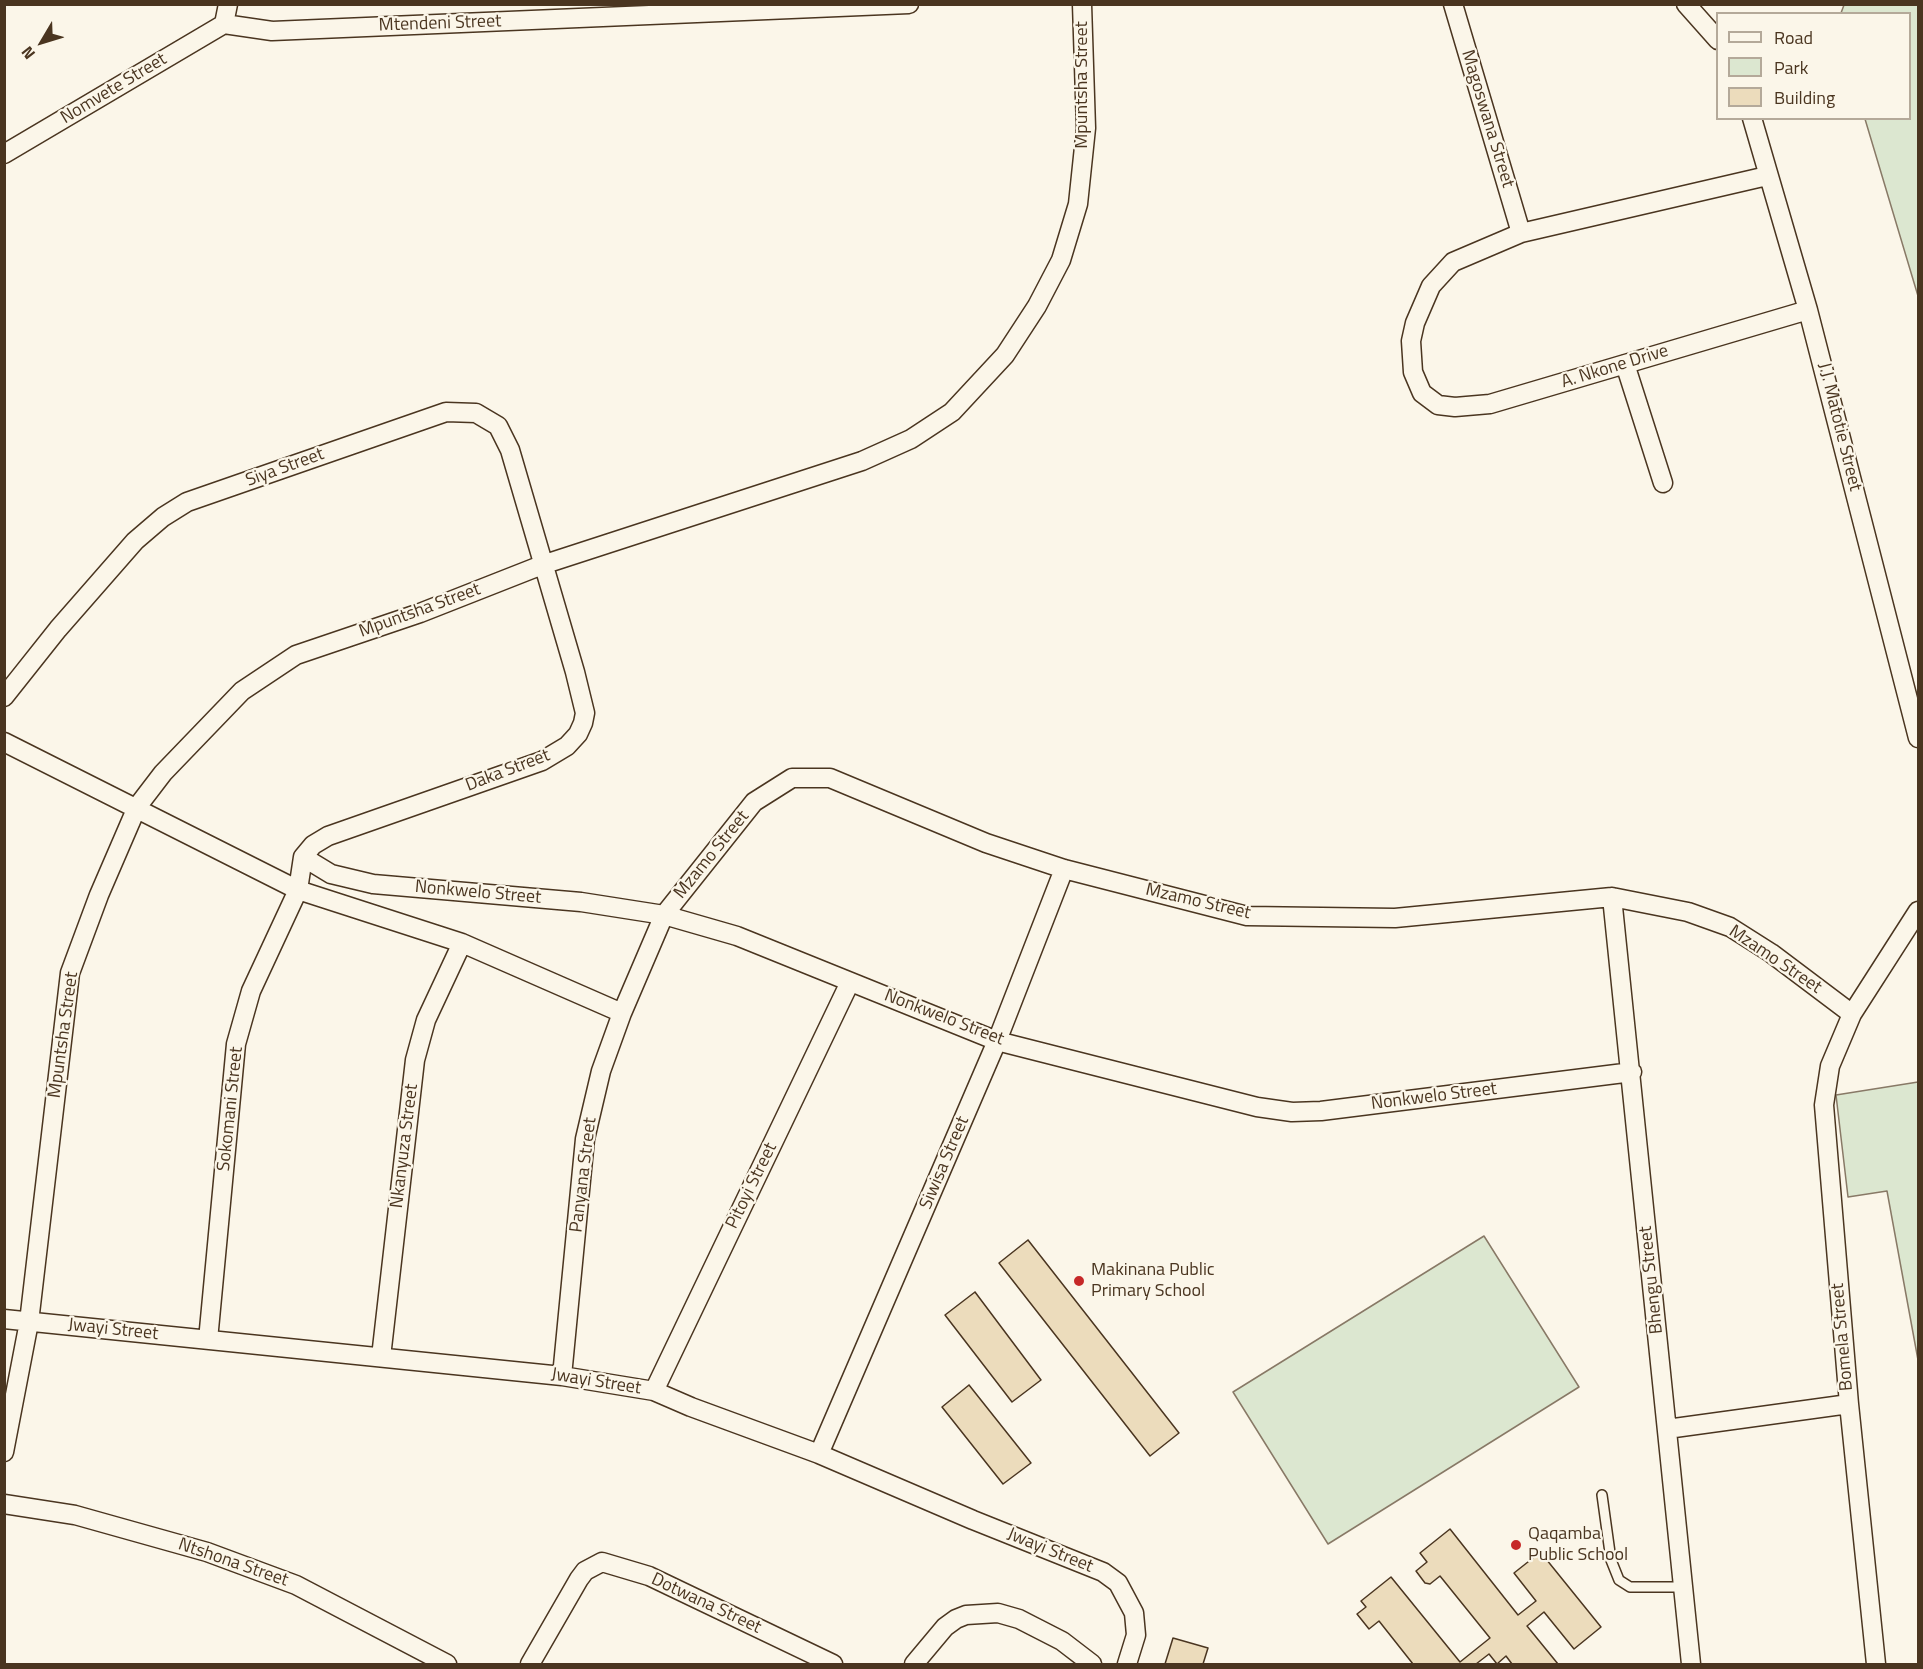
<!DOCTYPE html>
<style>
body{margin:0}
#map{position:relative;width:1923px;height:1669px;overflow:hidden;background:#fbf6e9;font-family:"Titillium Web",sans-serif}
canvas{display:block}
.frame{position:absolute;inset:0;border:6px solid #4a3520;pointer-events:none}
.legend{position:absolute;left:1716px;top:12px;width:195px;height:108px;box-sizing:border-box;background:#fbf6e9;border:2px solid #b4a999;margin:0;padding:8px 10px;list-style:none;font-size:18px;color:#4a3520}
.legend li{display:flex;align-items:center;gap:12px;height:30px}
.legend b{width:30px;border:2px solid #b4a999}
.north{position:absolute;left:12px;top:12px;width:60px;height:60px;-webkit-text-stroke:4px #fbf6e9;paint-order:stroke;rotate:232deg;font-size:16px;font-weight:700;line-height:24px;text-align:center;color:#4a3520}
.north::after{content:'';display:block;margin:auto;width:21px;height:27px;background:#4a3520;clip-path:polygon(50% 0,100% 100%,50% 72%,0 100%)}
</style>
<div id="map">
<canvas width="1923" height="1669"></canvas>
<div class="frame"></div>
<ul class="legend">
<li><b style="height:8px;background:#fbf6e9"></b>Road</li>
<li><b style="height:16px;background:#dce7d0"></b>Park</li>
<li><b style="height:16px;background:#ecdcbc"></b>Building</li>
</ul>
<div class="north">N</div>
</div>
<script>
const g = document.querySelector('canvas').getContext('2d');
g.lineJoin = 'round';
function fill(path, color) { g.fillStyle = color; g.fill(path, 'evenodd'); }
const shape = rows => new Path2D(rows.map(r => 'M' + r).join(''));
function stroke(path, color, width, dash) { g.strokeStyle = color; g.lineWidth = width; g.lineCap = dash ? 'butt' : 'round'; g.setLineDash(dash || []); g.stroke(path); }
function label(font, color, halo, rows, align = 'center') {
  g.font = font + ' "Titillium Web",sans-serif'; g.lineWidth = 4.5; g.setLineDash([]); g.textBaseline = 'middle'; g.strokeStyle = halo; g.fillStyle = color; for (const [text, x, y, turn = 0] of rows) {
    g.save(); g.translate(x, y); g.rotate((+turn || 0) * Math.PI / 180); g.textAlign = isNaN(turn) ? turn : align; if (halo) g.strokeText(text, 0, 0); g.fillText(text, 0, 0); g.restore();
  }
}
const green = shape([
 [1844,5,1918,5,1918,296,1865,119,1910,118,1910,14,1841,13,1844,5],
 [1918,1082,1918,1360,1887,1191,1848,1197,1836,1095,1918,1082],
 [1484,1236,1579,1387,1328,1544,1233,1392,1484,1236]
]);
fill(green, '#dce7d0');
stroke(green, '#887966', 1.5);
const building = shape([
 [1028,1240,1179,1433,1150,1456,999,1263,1028,1240],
 [975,1292,1041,1380,1012,1402,945,1315,975,1292],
 [969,1385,1031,1463,1003,1484,942,1407,969,1385],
 [1450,1529,1518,1615,1536,1601,1514,1573,1538,1554,1542,1554,1601,1627,1574,1649,1544,1612,1527,1626,1558,1664,1512,1664,1506,1656,1497,1664,1489,1654,1476,1664,1413,1664,1379,1621,1369,1629,1357,1614,1366,1607,1361,1601,1391,1577,1460,1662,1490,1638,1440,1576,1430,1584,1425,1583,1416,1571,1427,1562,1420,1553,1450,1529],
 [1173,1638,1208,1648,1203,1664,1165,1664,1173,1638]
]);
fill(building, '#ecdcbc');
stroke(building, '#4a3520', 1.5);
const service = shape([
 [1602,1495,1611,1560,1619,1580,1630,1587,1682,1587]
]);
const minor = shape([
 [1453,4,1521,233],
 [1686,4,1718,40],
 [224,24,272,31,909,4],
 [224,24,228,4],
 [1752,118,1808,310,1918,738],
 [4,154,224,24],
 [1767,176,1521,233,1453,262,1431,286,1415,323,1411,341,1413,372,1422,393,1438,405,1455,407,1490,404,1808,310],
 [1625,364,1663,483],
 [4,697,58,629,135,541,163,517,187,502,446,412,476,413,498,426,510,450,575,672,585,713,583,723,578,734,567,746,542,761,328,836,313,845,303,857,298,890,251,991,236,1044,208,1340],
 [4,742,298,890,462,943,622,1013],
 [303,857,331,874,373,884,581,902,664,915,737,936,997,1041,1257,1107,1292,1112,1321,1111,1632,1072],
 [1612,897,1691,1664],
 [4,1319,562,1376,654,1391,691,1407,819,1454,973,1520,1103,1572,1118,1583,1134,1613,1136,1635,1127,1664],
 [381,1357,415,1060,426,1020,462,943],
 [562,1376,585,1139,601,1071,622,1013,664,915,754,802,792,778,830,778,986,843,1064,869,1247,916,1395,918,1612,897,1688,912,1730,927,1771,953,1852,1014],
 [654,1391,850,982],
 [1667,1429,1849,1404],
 [4,1452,29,1322,70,973,99,895,137,807,163,773,242,691,296,655,420,613,542,565,862,461,911,439,952,412,1005,355,1037,306,1061,260,1078,204,1086,128,1082,4],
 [819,1454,997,1041,1064,869],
 [4,1504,75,1515,207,1552,296,1585,447,1664],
 [530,1664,579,1579,585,1571,602,1562,649,1576,833,1664],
 [914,1664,945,1627,956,1619,966,1615,998,1613,1019,1619,1062,1641,1092,1664],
 [1876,1664,1849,1404,1824,1105,1830,1066,1852,1014,1918,911]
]);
stroke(service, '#4a3520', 12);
stroke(minor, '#4a3520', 21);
stroke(service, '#fbf6e9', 9);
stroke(minor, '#fbf6e9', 18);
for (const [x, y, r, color] of [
 [1079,1281,6,"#c62828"],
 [1516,1545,6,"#c62828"]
]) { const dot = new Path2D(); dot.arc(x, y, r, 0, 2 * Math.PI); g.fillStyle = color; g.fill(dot); stroke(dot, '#fbf6e9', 2); }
label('18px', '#4a3520', '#fbf6e9', [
 ["Mtendeni Street",440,24,-2],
 ["Mpuntsha Street",1083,85,-90],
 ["Nomvete Street",114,89,-31],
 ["Magoswana Street",1487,119,73],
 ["A. Nkone Drive",1615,367,-17],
 ["J.J. Matotie Street",1839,427,76],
 ["Siya Street",285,468,-20],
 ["Mpuntsha Street",420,611,-20],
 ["Daka Street",508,771,-21],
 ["Mzamo Street",712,855,-51],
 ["Nonkwelo Street",478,893,5],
 ["Mzamo Street",1198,902,13],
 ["Mzamo Street",1775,960,34],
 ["Nonkwelo Street",944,1018,21],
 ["Mpuntsha Street",64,1035,-82],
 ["Nonkwelo Street",1434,1097,-7],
 ["Sokomani Street",231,1109,-84],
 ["Nkanyuza Street",405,1146,-83],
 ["Siwisa Street",945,1163,-67],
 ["Panyana Street",584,1175,-83],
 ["Pitoyi Street",752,1186,-64],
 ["Bhengu Street",1652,1280,-96],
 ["Jwayi Street",113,1330,6],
 ["Bomela Street",1843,1337,-95],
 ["Jwayi Street",596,1382,9],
 ["Jwayi Street",1050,1551,22],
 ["Ntshona Street",233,1563,19],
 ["Dotwana Street",706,1604,25]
]);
label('18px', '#4a3520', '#fbf6e9', [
 ["Makinana Public",1091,1271],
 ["Primary School",1091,1292],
 ["Qaqamba",1528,1535],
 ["Public School",1528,1556]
], 'left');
</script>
